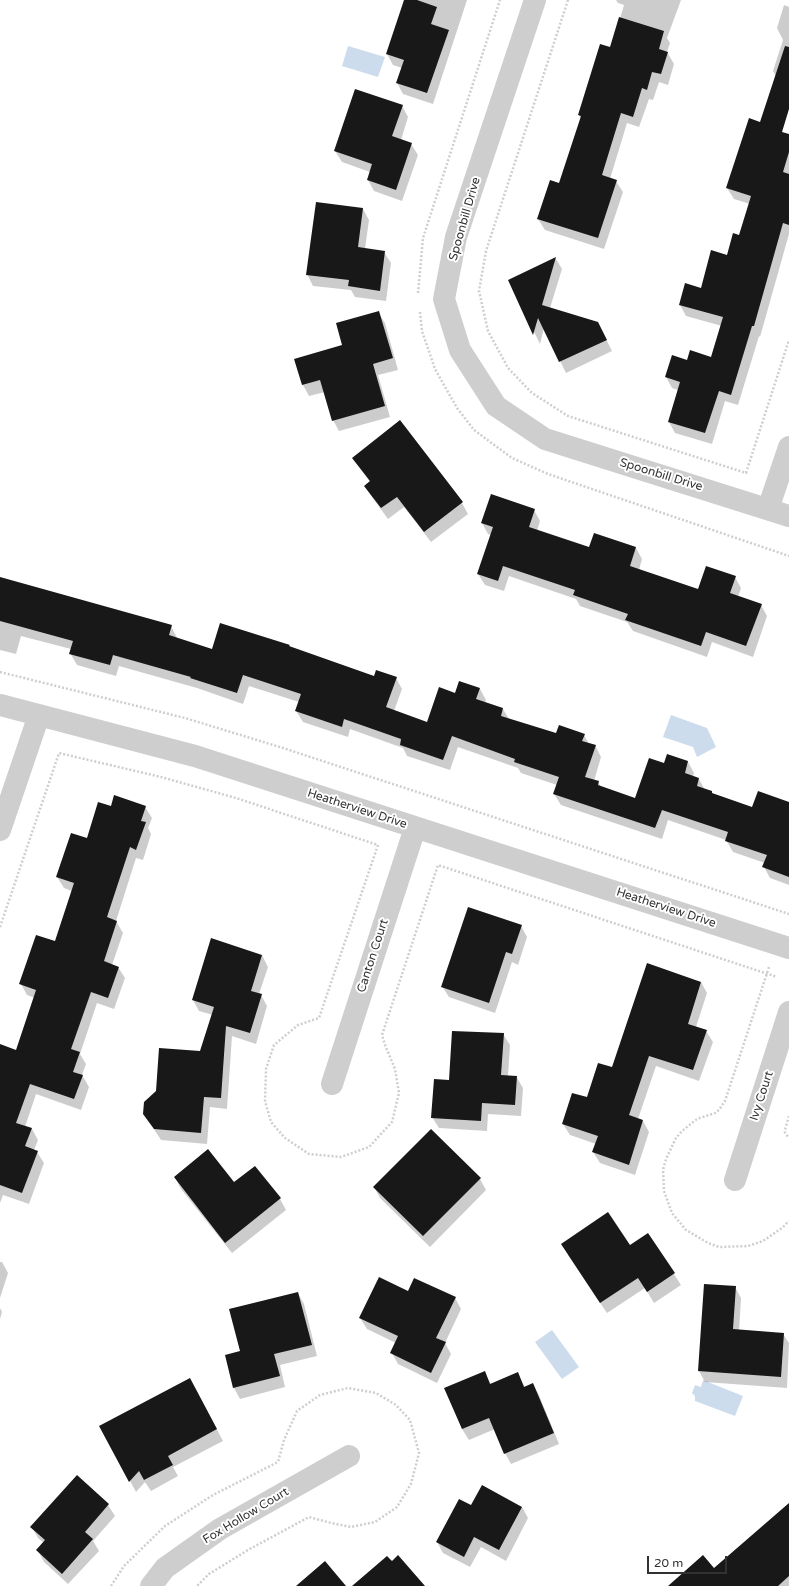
<!DOCTYPE html>
<style>
body{margin:0}
#map{position:relative;width:789px;height:1586px;overflow:hidden;background:#fff;font-family:"Varela Round",sans-serif}
canvas{display:block}
.scale{position:absolute;left:647px;top:1556px;width:80px;height:18px;box-sizing:border-box;border:2px solid #313131;border-top:0;padding-left:5px;font-size:12px;line-height:14px;white-space:nowrap;color:#313131;-webkit-text-stroke:3px #fff;paint-order:stroke}
</style>
<div id="map">
<canvas width="789" height="1586"></canvas>
<div class="scale">20 m</div>
</div>
<script>
const g = document.querySelector('canvas').getContext('2d');
g.lineJoin = 'round';
function fill(path, color) { g.fillStyle = color; g.fill(path, 'evenodd'); }
const shape = rows => new Path2D(rows.map(r => 'M' + r).join(''));
function stroke(path, color, width, dash) { g.strokeStyle = color; g.lineWidth = width; g.lineCap = dash ? 'butt' : 'round'; g.setLineDash(dash || []); g.stroke(path); }
function label(font, color, halo, rows, align = 'center') {
  g.font = font + ' "Varela Round",sans-serif'; g.lineWidth = 4; g.setLineDash([]); g.textBaseline = 'middle'; g.strokeStyle = halo; g.fillStyle = color; for (const [text, x, y, turn = 0] of rows) {
    g.save(); g.translate(x, y); g.rotate((+turn || 0) * Math.PI / 180); g.textAlign = isNaN(turn) ? turn : align; if (halo) g.strokeText(text, 0, 0); g.fillText(text, 0, 0); g.restore();
  }
}
fill(shape([
 [348,46,385,57,378,77,342,66],
 [671,715,707,728,716,747,697,757,693,747,663,737],
 [552,1330,579,1367,562,1379,535,1342],
 [703,1380,743,1396,735,1416,695,1401,695,1396,692,1393,695,1385,701,1387]
]), '#cddced');
fill(shape([
 [405,0,467,0,433,104,403,94,397,83,402,68,393,65,387,54],
 [616,0,681,0,667,38,670,43,667,52,674,64,668,85,659,82,653,100,649,99,639,127,627,123,610,179,616,181,623,192,604,249,545,230,538,219,560,185,581,119,579,115,611,49,624,5,618,3],
 [784,5,789,7,789,101,773,71,783,40,777,28],
 [402,106,408,117,401,140,411,144,418,155,402,201,374,191,368,180,370,172,342,162,335,151],
 [789,135,789,234,760,337,759,336,738,405,725,401,712,444,675,433,669,422,678,390,672,388,666,377,688,361,712,358,722,326,686,316,680,305,701,289,728,256,740,236,750,204,734,199,727,188],
 [363,209,369,220,365,249,384,252,391,263,386,301,355,297,351,290,313,286,307,274],
 [556,259,562,269,550,308,598,323,612,351,566,373,544,328,540,344,509,281],
 [378,312,385,323,398,370,378,375,390,417,339,431,333,420,325,392,309,396,303,385,296,359,343,346],
 [400,422,462,503,468,514,431,542,404,507,388,519,372,497,365,486,370,482,353,458],
 [534,510,540,521,537,531,590,549,595,534,636,548,642,559,639,570,698,590,735,577,741,588,738,597,761,605,767,616,753,657,712,642,707,657,633,631,627,622,580,606,576,599,509,576,504,591,485,585,478,574,491,535,488,534,482,523],
 [0,578,171,626,177,638,213,650,290,648,375,677,396,678,402,689,394,711,428,723,455,694,459,682,480,689,486,700,485,703,503,709,509,719,557,734,584,735,589,744,595,745,601,757,594,781,598,782,601,787,636,799,665,765,667,755,688,762,694,773,693,777,699,779,705,790,712,792,713,795,753,809,789,803,789,885,770,878,764,867,765,863,733,852,726,840,668,820,662,839,561,805,554,794,557,785,521,773,518,768,458,747,450,770,407,756,403,748,350,729,348,737,303,722,296,711,299,702,249,686,243,704,197,688,119,666,116,676,77,665,70,653,71,649,21,636,16,654,0,650],
 [111,807,145,807,152,818,148,828,151,834,143,860,136,858,116,921,123,933,112,965,118,967,125,978,114,1009,97,1003,80,1054,86,1064,82,1075,89,1087,81,1110,36,1094,25,1127,32,1129,38,1140,34,1150,37,1152,44,1163,29,1204,3,1195,0,1203,0,1045,17,1051,35,998,27,995,21,984,56,943,72,891,64,888,57,877],
 [521,926,527,937,518,965,512,962,495,1013,449,997,442,986],
 [262,955,268,967,259,994,261,995,267,1006,256,1044,232,1036,227,1109,210,1107,207,1144,161,1140,144,1114,201,1052,213,1015,199,1011,193,1000],
 [701,982,707,993,696,1027,706,1031,713,1042,699,1081,656,1066,638,1119,643,1121,649,1132,635,1175,600,1163,593,1152,596,1144,570,1135,563,1124,587,1099,613,1069],
 [503,1034,510,1045,508,1076,516,1076,523,1088,521,1116,488,1114,487,1131,439,1128,432,1117,450,1081],
 [175,1178,280,1199,286,1210,232,1253,181,1189],
 [480,1179,486,1190,430,1247,380,1198,374,1187],
 [648,1234,681,1285,654,1303,645,1288,607,1313,568,1255,630,1247],
 [0,1262,2,1262,8,1273,0,1298],
 [705,1285,735,1287,741,1298,739,1331,783,1334,789,1343,787,1388,705,1382,699,1371],
 [409,1292,455,1298,461,1309,445,1343,451,1354,437,1383,398,1364,392,1353,396,1343,367,1329,360,1318],
 [298,1293,304,1304,317,1356,280,1365,285,1387,240,1399,234,1388,226,1356,241,1352],
 [0,1308,2,1312,0,1319],
 [484,1372,491,1384,517,1373,525,1387,533,1384,539,1395,559,1444,511,1464,505,1453,495,1429,469,1440,462,1429,446,1388],
 [196,1390,223,1441,173,1467,178,1476,151,1491,145,1482,136,1492,101,1427],
 [77,1477,108,1505,115,1516,93,1541,99,1551,68,1584,44,1562,38,1551,44,1543,38,1538,32,1527],
 [789,1504,789,1586,670,1586,714,1569],
 [471,1507,522,1507,528,1518,506,1561,481,1547,470,1567,443,1553,437,1542]
]), '#0003');
fill(shape([
 [404,0,417,0,437,7,431,24,449,30,427,93,396,83,404,60,386,54],
 [619,17,664,31,659,49,668,52,661,74,652,72,647,90,642,88,633,117,621,113,602,175,617,180,598,238,537,219,550,180,559,183,581,116,578,115,600,44,610,47],
 [785,46,789,47,789,109,782,132,789,134,789,152,783,172,789,174,789,225,783,223,754,326,752,326,731,395,719,391,705,433,668,422,680,382,665,377,672,355,687,360,690,350,711,357,723,317,679,305,685,283,701,288,711,250,727,255,733,233,739,235,751,196,726,188,749,118,760,122],
 [355,89,403,105,392,136,412,143,396,190,367,180,372,164,334,151],
 [316,202,363,208,358,247,385,251,380,291,348,286,349,280,306,275],
 [556,257,542,305,598,322,607,340,559,362,538,318,533,335,508,280],
 [379,311,393,358,373,364,385,406,332,421,320,380,302,385,294,359,342,345,336,323],
 [400,420,463,502,424,532,397,497,381,508,364,486,370,481,352,458],
 [491,494,535,509,529,527,589,547,594,533,636,547,630,566,698,589,706,566,736,576,730,593,762,604,746,646,706,632,701,646,625,620,628,614,573,595,575,590,503,566,498,581,477,574,493,527,481,523],
 [0,577,172,625,169,635,212,649,220,623,290,645,289,646,374,676,376,670,397,677,386,707,427,722,439,687,455,693,459,681,480,688,476,699,503,708,501,716,556,733,559,725,585,734,582,741,596,745,585,777,599,781,598,785,635,798,649,758,664,763,667,754,688,761,685,773,699,778,697,786,712,791,712,793,752,807,758,791,789,802,789,877,762,867,767,855,725,841,728,832,662,810,655,828,553,794,559,777,514,762,515,759,452,736,443,760,400,745,401,739,344,719,342,727,295,711,301,694,243,675,237,693,190,678,191,677,113,655,110,665,69,654,73,641,0,621],
 [114,795,146,806,141,821,146,822,136,850,130,847,107,917,117,921,104,961,119,967,108,998,91,992,71,1049,80,1052,73,1072,83,1075,74,1099,30,1084,16,1123,32,1128,25,1146,38,1151,22,1193,0,1185,0,1044,16,1050,36,990,19,984,36,935,55,941,74,883,56,877,71,833,87,838,98,802,111,806],
 [468,907,522,925,512,954,506,952,489,1003,441,987],
 [211,938,262,955,251,991,262,994,250,1033,226,1026,221,1098,204,1097,201,1133,154,1129,143,1114,144,1102,156,1091,159,1048,200,1051,214,1007,192,1000],
 [647,963,701,982,688,1024,707,1030,693,1070,649,1056,629,1115,643,1120,629,1165,592,1152,598,1136,562,1124,572,1093,587,1097,598,1063,612,1067],
 [452,1031,504,1033,501,1075,517,1076,515,1105,482,1103,481,1121,431,1118,434,1079,449,1080],
 [431,1129,481,1178,423,1236,373,1187],
 [208,1149,234,1182,255,1166,281,1198,225,1243,174,1177],
 [608,1212,630,1245,648,1233,675,1273,647,1292,638,1278,600,1303,561,1244],
 [379,1277,408,1291,414,1278,456,1297,436,1338,446,1342,431,1373,390,1353,398,1336,359,1318],
 [704,1284,736,1286,733,1329,784,1333,781,1377,698,1371],
 [298,1292,312,1345,274,1354,280,1376,233,1388,225,1355,240,1351,229,1309],
 [485,1371,490,1384,518,1372,524,1387,533,1383,554,1433,504,1454,489,1418,462,1429,444,1388],
 [190,1378,217,1429,168,1456,173,1465,144,1480,139,1471,129,1482,99,1426],
 [77,1475,109,1504,85,1532,93,1539,62,1574,36,1550,45,1540,30,1527],
 [482,1485,522,1507,499,1550,474,1537,464,1557,436,1542,459,1499,471,1505],
 [789,1503,789,1576,778,1586,668,1586,703,1555,714,1568],
 [398,1555,425,1586,352,1586,387,1556,392,1561],
 [325,1561,346,1586,296,1586]
]), '#181818');
stroke(shape([
 [568,0,486,251,479,291,488,331,508,368,532,393,568,416,746,473,789,340],
 [418,293,423,238,500,0],
 [420,312,422,331,435,369,457,408,474,430,512,458,548,474,789,556],
 [0,672,185,718,283,748,789,914],
 [0,927,59,753,161,777,236,798,378,845,319,1018,298,1025,274,1045,266,1069,265,1101,271,1122,285,1138,309,1154,341,1157,369,1147,392,1122,399,1093,395,1069,385,1045,382,1035,438,865,777,977],
 [769,967,725,1101,719,1110,715,1113,697,1119,682,1131,676,1138,666,1159,663,1170,664,1191,672,1213,686,1230,708,1243,719,1247,748,1246,763,1241,782,1228,789,1221],
 [789,1116,785,1130,785,1133,789,1138],
 [111,1586,124,1566,165,1526,213,1495,278,1462,284,1440,297,1411,320,1395,348,1388,376,1393,396,1405,410,1420,419,1453,411,1484,397,1507,375,1522,351,1527,331,1523,309,1517,248,1550,209,1574,197,1586]
]), '#cecece', 2.5, [2, 2]);
stroke(shape([
 [535,0,456,237,444,299,460,350,496,406,545,439,789,516],
 [768,509,789,447],
 [0,705,195,756,789,948],
 [0,830,39,715],
 [332,1084,415,828],
 [735,1180,789,1012],
 [151,1586,165,1568,220,1529,349,1456]
]), '#cecece', 22);
label('12px', '#313131', '#fff', [
 ["Spoonbill Drive",465,219,-74],
 ["Spoonbill Drive",661,475,17],
 ["Heatherview Drive",357,809,18],
 ["Heatherview Drive",666,908,18],
 ["Canton Court",373,956,-72],
 ["Ivy Court",762,1096,-72],
 ["Fox Hollow Court",246,1516,-31]
]);
</script>
